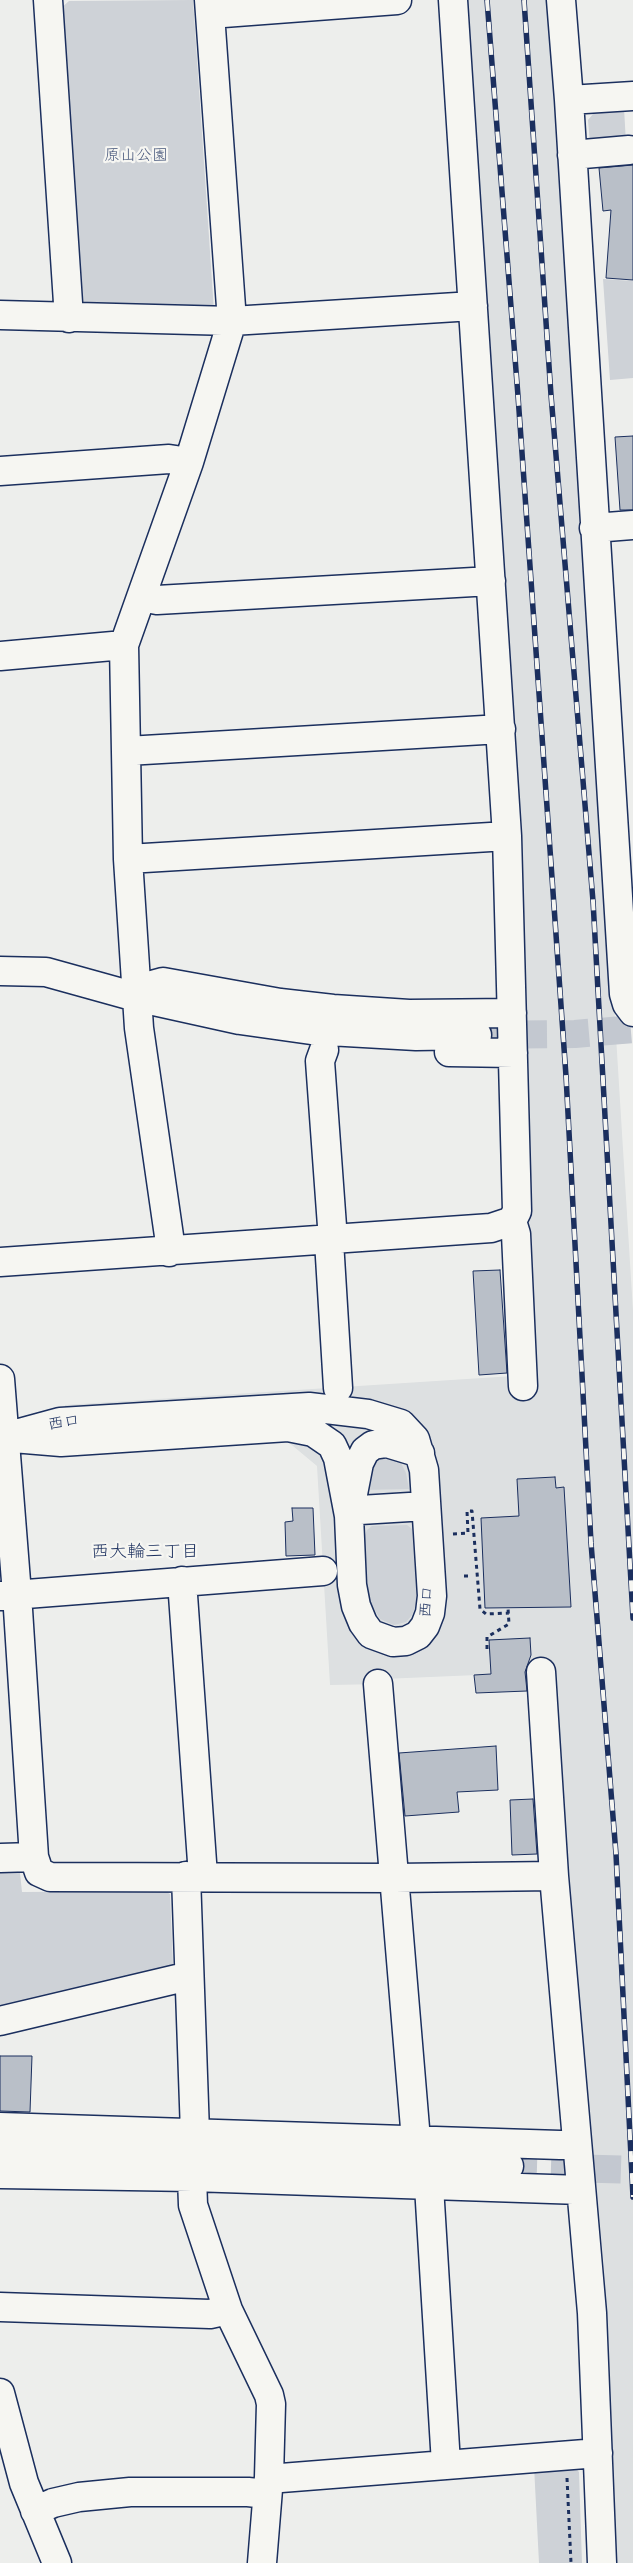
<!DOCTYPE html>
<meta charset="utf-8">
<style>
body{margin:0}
canvas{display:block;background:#edeeec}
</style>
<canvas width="633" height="2563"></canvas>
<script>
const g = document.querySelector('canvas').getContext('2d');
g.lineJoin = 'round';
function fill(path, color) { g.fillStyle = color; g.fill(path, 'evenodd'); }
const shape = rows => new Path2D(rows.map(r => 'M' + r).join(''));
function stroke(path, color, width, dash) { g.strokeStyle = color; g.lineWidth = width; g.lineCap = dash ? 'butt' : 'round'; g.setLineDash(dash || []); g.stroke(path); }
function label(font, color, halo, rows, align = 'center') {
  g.font = font + ' "Architects Daughter","Klee One",sans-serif'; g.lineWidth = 4.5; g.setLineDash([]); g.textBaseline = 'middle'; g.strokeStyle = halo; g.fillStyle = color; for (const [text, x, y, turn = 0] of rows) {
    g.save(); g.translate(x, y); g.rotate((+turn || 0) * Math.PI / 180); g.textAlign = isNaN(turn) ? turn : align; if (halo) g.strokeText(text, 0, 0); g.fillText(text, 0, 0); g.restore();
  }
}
fill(shape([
 [467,0,547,0,600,777,633,1311,633,2563,614,2563,604,2267,548,1672,383,1679,383,1684,330,1685,317,1466,287,1441,66,1457,65,1405,513,1376,500,534]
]), '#dde0e1');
fill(shape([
 [193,0,214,311,79,303,59,10,69,1],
 [598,108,624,108,626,143,590,144,588,120],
 [603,279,633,281,633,378,610,380],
 [379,1451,399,1459,406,1473,409,1489,361,1490],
 [407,1525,412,1529,417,1602,412,1615,406,1622,394,1625,380,1619,369,1600,363,1540,367,1530,372,1526],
 [0,1865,13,1865,20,1873,22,1892,165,1891,170,1894,173,1965,170,1968,0,2008],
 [571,2463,579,2472,582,2563,539,2563,534,2466]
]), '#ced2d7');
const building = shape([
 [633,165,633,280,606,278,611,210,603,211,599,168,633,165],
 [633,436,633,510,620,510,615,437,633,436],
 [500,1270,507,1373,479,1375,473,1271,500,1270],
 [555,1477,556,1488,564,1487,571,1607,485,1608,481,1518,519,1516,517,1479,555,1477],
 [292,1508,313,1508,315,1555,286,1556,285,1522,293,1521,292,1508],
 [530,1638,531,1655,525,1672,527,1691,476,1693,474,1675,491,1674,489,1640,530,1638],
 [496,1746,498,1790,457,1792,459,1812,405,1816,399,1753,496,1746],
 [533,1799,537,1854,512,1855,510,1800,533,1799],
 [0,2056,32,2056,30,2112,0,2111,0,2056]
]);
fill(building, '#b9bfc8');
stroke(building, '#1b2f5e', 1);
stroke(shape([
 [477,1035,575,1034,633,1029],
 [509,2166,633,2170]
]), '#c3c8d0', 28, [28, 14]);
const minor = shape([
 [48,0,69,318],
 [561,0,569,100,624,994,627,1004,633,1012],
 [210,14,397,0],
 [569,100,633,96],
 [572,155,629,150],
 [0,315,232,321,473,306],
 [0,471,169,459,189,462],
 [594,528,633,525],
 [141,597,157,600,491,581],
 [0,656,124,645],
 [127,751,501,729],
 [128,859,507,836],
 [0,971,46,972,136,997,240,1020,311,1030,416,1036,477,1035],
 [136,997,152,985,163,982,280,1003,333,1009,409,1014,512,1013],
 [324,1050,320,1061,333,1240],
 [449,1052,513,1053],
 [512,1221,516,1234,523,1386],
 [329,1241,338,1388],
 [169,1252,169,1236,139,1028,128,859,124,645,189,462,232,321,209,0],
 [0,1262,491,1228,512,1221,517,1211,507,836,453,0],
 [0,1379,17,1594,34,1857,39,1872,50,1877,395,1878,554,1876,592,2313,602,2563],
 [0,1437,61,1442,288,1427,313,1432,332,1445,338,1458,349,1516,352,1585,356,1606,363,1623,371,1634,393,1642,406,1641,418,1635,425,1626,430,1613,432,1596,424,1470,415,1439,401,1424,368,1414,309,1407,60,1422,5,1437],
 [352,1499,359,1463,365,1451,373,1445,387,1443,420,1453],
 [349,1516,360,1510,426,1506],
 [182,1581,203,1876],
 [0,1596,323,1571],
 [541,1672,554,1876],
 [378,1684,416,2140],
 [0,1858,34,1857],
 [186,1876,195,2133],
 [0,2021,189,1976],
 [0,2127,560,2145,577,2144],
 [0,2150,509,2166],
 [0,2174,192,2177,581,2190],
 [192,2177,193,2205,228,2310,269,2395,271,2404,269,2477,262,2563],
 [429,2186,446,2464],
 [0,2307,210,2314,228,2310],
 [0,2393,24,2483,57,2563],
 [269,2477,281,2478,598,2453],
 [35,2511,53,2503,79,2497,130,2492,248,2492,267,2494]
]);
stroke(minor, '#1b2f5e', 31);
stroke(shape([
 [453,1534,468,1533,467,1511,472,1511,480,1609,486,1614,509,1613],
 [464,1576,470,1576],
 [487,1649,487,1637,509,1624,508,1608],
 [567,2478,571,2563]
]), '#1b2f5e', 3, [4, 4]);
stroke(minor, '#f6f6f2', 28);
const rail = shape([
 [487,0,518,396,566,1076,591,1543,616,1854,633,2197],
 [524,0,551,395,593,901,633,1618]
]);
stroke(rail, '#1b2f5e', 5.5);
stroke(rail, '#f6f6f2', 4, [11]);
label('16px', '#48587c', '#f6f6f2', [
 ["原山公園",136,157]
]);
label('16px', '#1b2f5e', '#f6f6f2', [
 ["西口",64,1424,-8],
 ["西口",428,1602,-84]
]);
label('18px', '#1b2f5e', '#f6f6f2', [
 ["西大輪三丁目",145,1553]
]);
</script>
